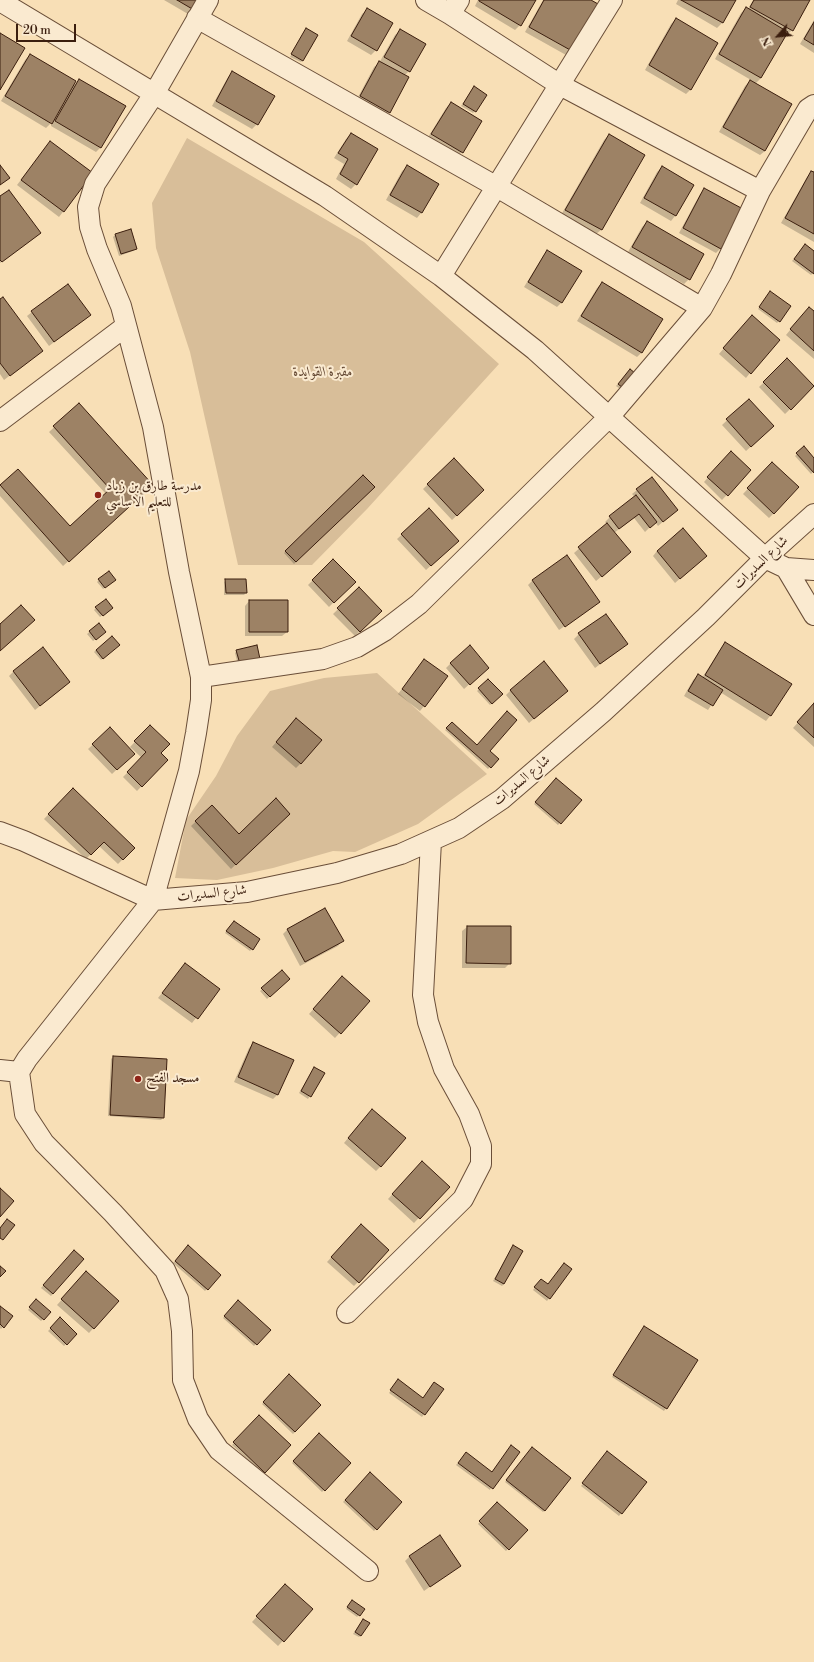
<!DOCTYPE html>
<meta charset="utf-8">
<style>
body{margin:0}
#map{position:relative;width:814px;height:1662px;overflow:hidden;background:#f8dfb6;font-family:"Libre Bodoni",serif}
canvas{display:block}
.north{position:absolute;left:758px;top:16px;width:40px;height:40px;-webkit-text-stroke:3px #faead0;paint-order:stroke;rotate:243deg;font-size:11px;font-weight:700;line-height:16px;text-align:center;color:#3b1e0e}
.north::after{content:'';display:block;margin:auto;width:14px;height:18px;background:#3b1e0e;clip-path:polygon(50% 0,100% 100%,50% 72%,0 100%)}
.scale{position:absolute;left:16px;top:24px;width:60px;height:18px;box-sizing:border-box;border:2px solid #3b1e0e;border-top:0;padding-left:5px;font-size:12px;line-height:14px;white-space:nowrap;color:#3b1e0e;-webkit-text-stroke:3px #faead0;paint-order:stroke}
</style>
<div id="map">
<canvas width="814" height="1662"></canvas>
<div class="north">N</div>
<div class="scale">20 m</div>
</div>
<script>
const g = document.querySelector('canvas').getContext('2d');
g.lineJoin = 'round';
function fill(path, color) { g.fillStyle = color; g.fill(path, 'evenodd'); }
const shape = rows => new Path2D(rows.map(r => 'M' + r).join(''));
function stroke(path, color, width, dash) { g.strokeStyle = color; g.lineWidth = width; g.lineCap = dash ? 'butt' : 'round'; g.setLineDash(dash || []); g.stroke(path); }
function label(font, color, halo, rows, align = 'center') {
  g.font = font + ' "Libre Bodoni",Amiri,serif'; g.lineWidth = 4; g.setLineDash([]); g.textBaseline = 'middle'; g.strokeStyle = halo; g.fillStyle = color; for (const [text, x, y, turn = 0] of rows) {
    g.save(); g.translate(x, y); g.rotate((+turn || 0) * Math.PI / 180); g.textAlign = isNaN(turn) ? turn : align; if (halo) g.strokeText(text, 0, 0); g.fillText(text, 0, 0); g.restore();
  }
}
fill(shape([
 [187,138,364,242,499,364,367,509,312,565,238,565,190,352,156,248,152,203],
 [377,673,487,774,418,824,355,852,333,851,273,868,217,880,175,878,186,820,216,776,237,736,270,691,324,678]
]), '#d8be99');
fill(shape([
 [164,0,199,0,188,14],
 [478,0,534,0,520,25,515,30,475,6],
 [543,0,589,0,571,50,566,55,525,32],
 [678,0,735,0,722,23,717,28,676,4],
 [753,0,809,0,792,30,787,35,785,34,761,78,755,84,765,151,760,155,719,132,745,86,751,80,715,59,741,13,746,8,748,9],
 [367,10,391,24,376,50,371,55,347,41,362,14],
 [676,19,691,89,686,94,645,70,671,24],
 [814,20,814,53,800,44],
 [306,29,303,60,301,62,290,57],
 [400,31,409,71,404,76,389,112,384,117,356,101,374,67,379,63,395,35],
 [30,55,73,86,79,80,124,106,100,148,96,152,51,126,52,122,46,128,1,101,25,60],
 [233,73,257,124,252,129,212,106,228,77],
 [474,87,475,111,473,113,461,106],
 [451,103,481,121,462,152,457,157,427,139,446,108],
 [351,134,356,184,351,189,336,179,344,164,334,158,346,139],
 [609,135,644,155,601,230,596,234,561,215,604,140],
 [46,147,92,174,59,217,17,185],
 [407,167,437,184,421,213,417,218,386,200,402,171],
 [662,167,693,185,675,216,671,221,640,203,657,172],
 [812,172,814,173,814,242,781,223,807,177],
 [705,189,721,248,716,253,679,233,700,194],
 [0,198,40,233,0,263],
 [647,222,703,254,689,279,684,284,628,252,642,227],
 [115,235,136,249,133,251,119,256,113,237],
 [805,245,814,252,814,272,811,275,792,261],
 [547,251,580,271,561,303,557,307,524,287,543,256],
 [602,283,642,352,637,357,577,321,597,288],
 [768,295,779,321,777,323,758,309],
 [0,300,42,351,4,380,0,374],
 [32,312,90,315,49,346,27,316],
 [804,313,814,313,814,359,786,335],
 [747,321,750,373,746,378,719,354],
 [787,360,813,387,785,414,759,387],
 [630,370,633,373,620,389,616,386],
 [749,400,768,431,746,451,722,425],
 [79,404,147,490,63,566,0,496,0,487,18,470,70,527,106,494,49,432],
 [804,448,814,459,814,471,811,474,795,456],
 [726,457,750,470,722,500,704,482],
 [454,459,483,490,452,520,423,489],
 [772,463,774,513,769,518,743,494],
 [363,476,373,487,294,564,284,553],
 [637,490,672,514,658,526,655,522,645,532,634,518,614,533,625,557,596,581,574,553,607,524,605,522,610,517,635,497,632,494],
 [429,510,453,545,426,570,397,539],
 [657,551,706,556,675,583,653,556],
 [333,560,354,582,329,607,308,585],
 [99,580,112,582,103,589,97,582],
 [226,580,246,593,244,595,224,595,224,582],
 [533,580,594,606,559,630,528,585],
 [359,589,380,611,355,636,333,614],
 [249,601,287,632,282,636,245,636,245,606],
 [96,608,110,610,100,617,94,610],
 [99,624,103,634,93,641,87,634],
 [579,634,622,648,595,668,574,639],
 [726,644,790,685,770,716,766,721,720,692,708,710,684,696,693,680,698,676,702,678,721,648],
 [256,646,238,665,235,653,237,651],
 [116,647,101,660,94,652,96,650],
 [451,663,483,672,464,689,446,668],
 [420,665,424,706,420,711,398,694],
 [14,671,64,687,35,710,9,676],
 [488,680,501,694,490,705,477,691],
 [511,690,562,695,529,723,506,695],
 [814,704,814,747,793,728],
 [296,719,301,763,296,768,272,747],
 [452,723,477,746,488,751,497,759,488,769,445,730],
 [150,726,160,753,167,760,137,791,123,777,142,758,130,747],
 [110,729,129,758,112,774,88,749],
 [556,779,580,800,558,825,534,804],
 [73,789,134,848,118,864,99,846,86,859,44,819],
 [212,806,239,835,289,814,231,869,191,826],
 [232,924,252,949,250,951,225,933],
 [467,927,510,963,505,968,462,968,462,931],
 [287,930,342,941,338,946,300,966,283,934],
 [185,964,219,989,192,1023,158,998],
 [282,971,288,979,267,999,260,991],
 [338,982,369,1001,335,1038,309,1014],
 [253,1044,278,1094,273,1099,234,1082,249,1048],
 [113,1057,163,1118,161,1120,108,1116,111,1059],
 [312,1071,323,1074,308,1099,299,1093],
 [367,1115,381,1166,376,1171,344,1143],
 [417,1167,448,1187,414,1223,388,1199],
 [356,1230,358,1282,354,1286,327,1262],
 [188,1247,220,1275,205,1291,173,1263],
 [511,1249,504,1284,502,1286,493,1281],
 [74,1251,83,1259,51,1296,41,1288],
 [571,1269,547,1301,533,1290,539,1282,548,1286],
 [82,1277,118,1301,89,1333,57,1305],
 [36,1300,50,1312,41,1321,28,1310],
 [238,1302,269,1330,254,1346,223,1318],
 [0,1307,3,1327,1,1329,0,1328],
 [60,1319,76,1334,64,1346,48,1331],
 [644,1327,697,1361,664,1411,612,1377],
 [289,1376,320,1405,293,1434,262,1404],
 [396,1383,423,1399,442,1389,422,1417,389,1393],
 [259,1416,290,1445,263,1474,232,1445],
 [319,1435,350,1464,322,1492,292,1463],
 [509,1449,490,1490,456,1465,464,1456,491,1473],
 [530,1451,545,1510,543,1512,505,1482],
 [605,1454,646,1482,619,1516,581,1486],
 [370,1473,401,1502,374,1531,343,1502],
 [497,1503,526,1530,506,1551,478,1524],
 [410,1556,459,1566,424,1591,405,1561],
 [281,1590,312,1610,278,1646,252,1622],
 [350,1603,359,1615,357,1617,346,1609],
 [361,1622,361,1635,359,1637,353,1634]
]), '#0003');
const building = shape([
 [177,0,200,0,194,10,177,0],
 [479,0,536,0,521,26,479,1,479,0],
 [544,0,591,0,598,4,572,51,529,27,544,0],
 [681,0,736,0,723,23,681,0],
 [754,0,810,0,793,31,750,7,754,0],
 [746,7,788,32,761,78,719,54,746,7],
 [367,8,393,23,377,51,351,36,367,8],
 [676,18,718,43,691,90,649,65,676,18],
 [814,22,814,45,804,39,814,22],
 [306,28,318,35,303,61,291,54,306,28],
 [400,29,426,44,410,72,384,57,400,29],
 [0,33,25,48,0,90,0,33],
 [30,54,76,81,52,124,5,96,30,54],
 [379,61,409,77,390,113,360,96,379,61],
 [232,71,275,96,258,125,216,101,232,71],
 [79,79,126,106,101,148,55,121,79,79],
 [750,80,792,104,765,151,723,127,750,80],
 [474,86,487,95,476,112,463,104,474,86],
 [451,102,482,121,463,153,431,134,451,102],
 [351,133,378,149,357,185,340,174,348,159,338,153,351,133],
 [609,134,645,155,602,230,565,210,609,134],
 [50,141,93,173,64,212,21,180,50,141],
 [0,165,10,178,0,185,0,165],
 [407,165,439,184,422,213,390,195,407,165],
 [662,166,694,185,676,216,644,198,662,166],
 [811,171,814,172,814,234,785,218,811,171],
 [704,188,743,209,721,249,683,228,704,188],
 [9,190,41,233,2,262,0,260,0,196,9,190],
 [647,221,704,254,690,280,632,247,647,221],
 [131,229,137,249,121,254,115,234,131,229],
 [805,244,814,251,814,274,794,259,805,244],
 [547,250,582,271,562,303,528,282,547,250],
 [602,282,663,319,642,353,581,316,602,282],
 [68,284,91,315,54,342,31,311,68,284],
 [770,291,791,306,780,322,759,307,770,291],
 [3,297,43,351,10,376,0,363,0,299,3,297],
 [809,307,814,311,814,351,790,329,809,307],
 [752,315,780,340,751,374,723,348,752,315],
 [787,358,814,386,791,410,763,382,787,358],
 [630,369,635,373,623,388,618,384,630,369],
 [749,399,774,426,751,447,726,419,749,399],
 [79,403,153,485,69,562,0,485,18,469,70,526,110,489,53,426,79,403],
 [804,446,814,458,814,473,796,453,804,446],
 [731,451,751,470,728,496,707,477,731,451],
 [454,458,484,490,457,516,427,484,454,458],
 [772,462,799,487,774,514,747,488,772,462],
 [363,475,375,487,296,562,285,551,363,475],
 [652,477,678,510,663,522,636,489,652,477],
 [636,495,657,522,650,528,639,514,619,529,609,516,636,495],
 [429,508,459,541,431,566,401,534,429,508],
 [607,523,631,552,602,577,578,547,607,523],
 [683,528,707,556,680,579,657,551,683,528],
 [567,555,600,602,565,627,532,580,567,555],
 [333,559,356,582,334,603,312,580,333,559],
 [109,571,116,580,105,588,98,579,109,571],
 [225,579,246,579,247,593,226,593,225,579],
 [359,587,382,611,360,632,337,608,359,587],
 [106,599,113,608,103,616,95,607,106,599],
 [249,600,288,600,288,632,249,632,249,600],
 [21,605,35,620,0,651,0,624,21,605],
 [606,614,628,644,600,664,578,633,606,614],
 [99,623,106,632,96,640,89,631,99,623],
 [112,636,120,645,103,659,96,650,112,636],
 [725,642,792,684,771,716,705,675,725,642],
 [257,645,260,659,240,664,236,650,257,645],
 [470,645,489,668,470,685,450,663,470,645],
 [43,647,70,682,40,706,13,671,43,647],
 [424,659,448,676,425,707,402,689,424,659],
 [544,661,568,691,534,719,510,690,544,661],
 [698,674,723,690,713,706,688,691,698,674],
 [488,679,503,694,492,704,478,688,488,679],
 [814,703,814,738,797,722,814,703],
 [507,711,517,720,490,751,499,759,491,768,446,728,452,722,477,745,507,711],
 [296,718,322,740,301,764,276,742,296,718],
 [150,725,170,744,161,753,168,760,142,787,127,772,146,752,134,741,150,725],
 [110,727,135,754,117,770,92,744,110,727],
 [556,778,582,800,561,824,535,802,556,778],
 [73,788,135,848,123,860,104,842,91,855,48,814,73,788],
 [276,798,290,814,236,865,195,821,212,805,239,834,276,798],
 [325,908,344,941,305,962,287,929,325,908],
 [234,921,260,939,253,950,226,931,234,921],
 [467,926,511,926,511,964,466,963,467,926],
 [185,963,220,989,198,1019,162,993,185,963],
 [282,970,290,979,270,997,261,988,282,970],
 [342,976,370,1001,341,1034,313,1009,342,976],
 [253,1042,294,1060,278,1095,238,1077,253,1042],
 [113,1056,167,1059,164,1118,110,1115,113,1056],
 [314,1067,325,1073,311,1097,301,1091,314,1067],
 [372,1109,406,1138,381,1167,348,1138,372,1109],
 [422,1161,450,1187,420,1219,392,1194,422,1161],
 [0,1188,14,1201,0,1217,0,1188],
 [7,1219,15,1225,3,1240,0,1238,0,1228,7,1219],
 [361,1224,389,1250,359,1283,331,1257,361,1224],
 [188,1245,221,1275,208,1290,175,1261,188,1245],
 [513,1245,523,1251,504,1284,495,1279,513,1245],
 [74,1250,84,1259,53,1294,43,1285,74,1250],
 [564,1263,572,1269,550,1299,534,1287,541,1279,548,1284,564,1263],
 [0,1266,6,1271,0,1277,0,1266],
 [86,1271,119,1301,94,1329,61,1299,86,1271],
 [36,1299,51,1312,44,1320,29,1307,36,1299],
 [238,1300,271,1330,257,1345,224,1316,238,1300],
 [0,1306,13,1316,4,1328,0,1324,0,1306],
 [60,1317,77,1334,67,1345,50,1328,60,1317],
 [644,1326,698,1360,667,1409,613,1375,644,1326],
 [289,1374,321,1405,295,1432,263,1402,289,1374],
 [398,1379,423,1398,434,1382,444,1389,425,1415,390,1390,398,1379],
 [259,1415,291,1445,265,1473,233,1442,259,1415],
 [319,1433,351,1463,325,1491,293,1461,319,1433],
 [511,1445,520,1452,493,1489,458,1463,466,1452,492,1472,511,1445],
 [532,1447,571,1478,545,1511,506,1480,532,1447],
 [607,1451,647,1482,622,1514,582,1483,607,1451],
 [370,1472,402,1502,377,1530,345,1500,370,1472],
 [497,1502,528,1530,509,1550,479,1521,497,1502],
 [440,1535,461,1566,430,1587,409,1556,440,1535],
 [285,1584,313,1609,284,1642,256,1616,285,1584],
 [352,1600,365,1609,360,1616,347,1607,352,1600],
 [363,1619,370,1623,361,1636,355,1632,363,1619]
]);
fill(building, '#9d8265');
stroke(building, '#3b1e0e', 1);
const minor = shape([
 [208,0,154,94,95,184,88,207,90,227,97,249,121,306,153,427,179,572,201,677,201,700,196,733,189,771,153,900,27,1059,19,1072,25,1114,44,1143,113,1213,165,1270,178,1299,182,1331,183,1380,198,1419,219,1450,368,1571],
 [426,0,450,14],
 [459,0,450,14,560,85,760,191],
 [0,1,325,196,441,276,535,350,765,558,786,568,814,570],
 [197,18,497,187,702,308],
 [441,276,612,0],
 [0,421,126,326],
 [786,568,814,615],
 [201,677,323,659,357,647,384,631,419,604,609,417,702,308,721,274,760,191,808,109,814,105],
 [0,832,24,841,153,900,247,892,337,873,401,854,459,828,502,799,603,712,706,617,765,558,814,514],
 [0,1070,19,1072],
 [347,1313,463,1199,481,1164,481,1146,469,1114,444,1069,428,1022,423,995,431,841]
]);
stroke(minor, '#6a4e38', 22);
stroke(minor, '#faead0', 20);
for (const [x, y, r, color] of [
 [98,495,4,"#8f2418"],
 [138,1079,4,"#8f2418"]
]) { const dot = new Path2D(); dot.arc(x, y, r, 0, 2 * Math.PI); g.fillStyle = color; g.fill(dot); stroke(dot, '#faead0', 1.5); }
label('italic 14px', '#624631', '#faead0', [
 ["مقبرة القوايدة",323,373]
]);
label('14px', '#3b1e0e', '#faead0', [
 ["مدرسة طارق بن زياد",106,487],
 ["للتعليم الاساسي",106,503],
 ["مسجد الفتح",146,1079]
], 'left');
label('14px', '#3b1e0e', '#faead0', [
 ["شارع السديرات",761,563,-44],
 ["شارع السديرات",522,781,-40],
 ["شارع السديرات",212,894,-6]
]);
</script>
